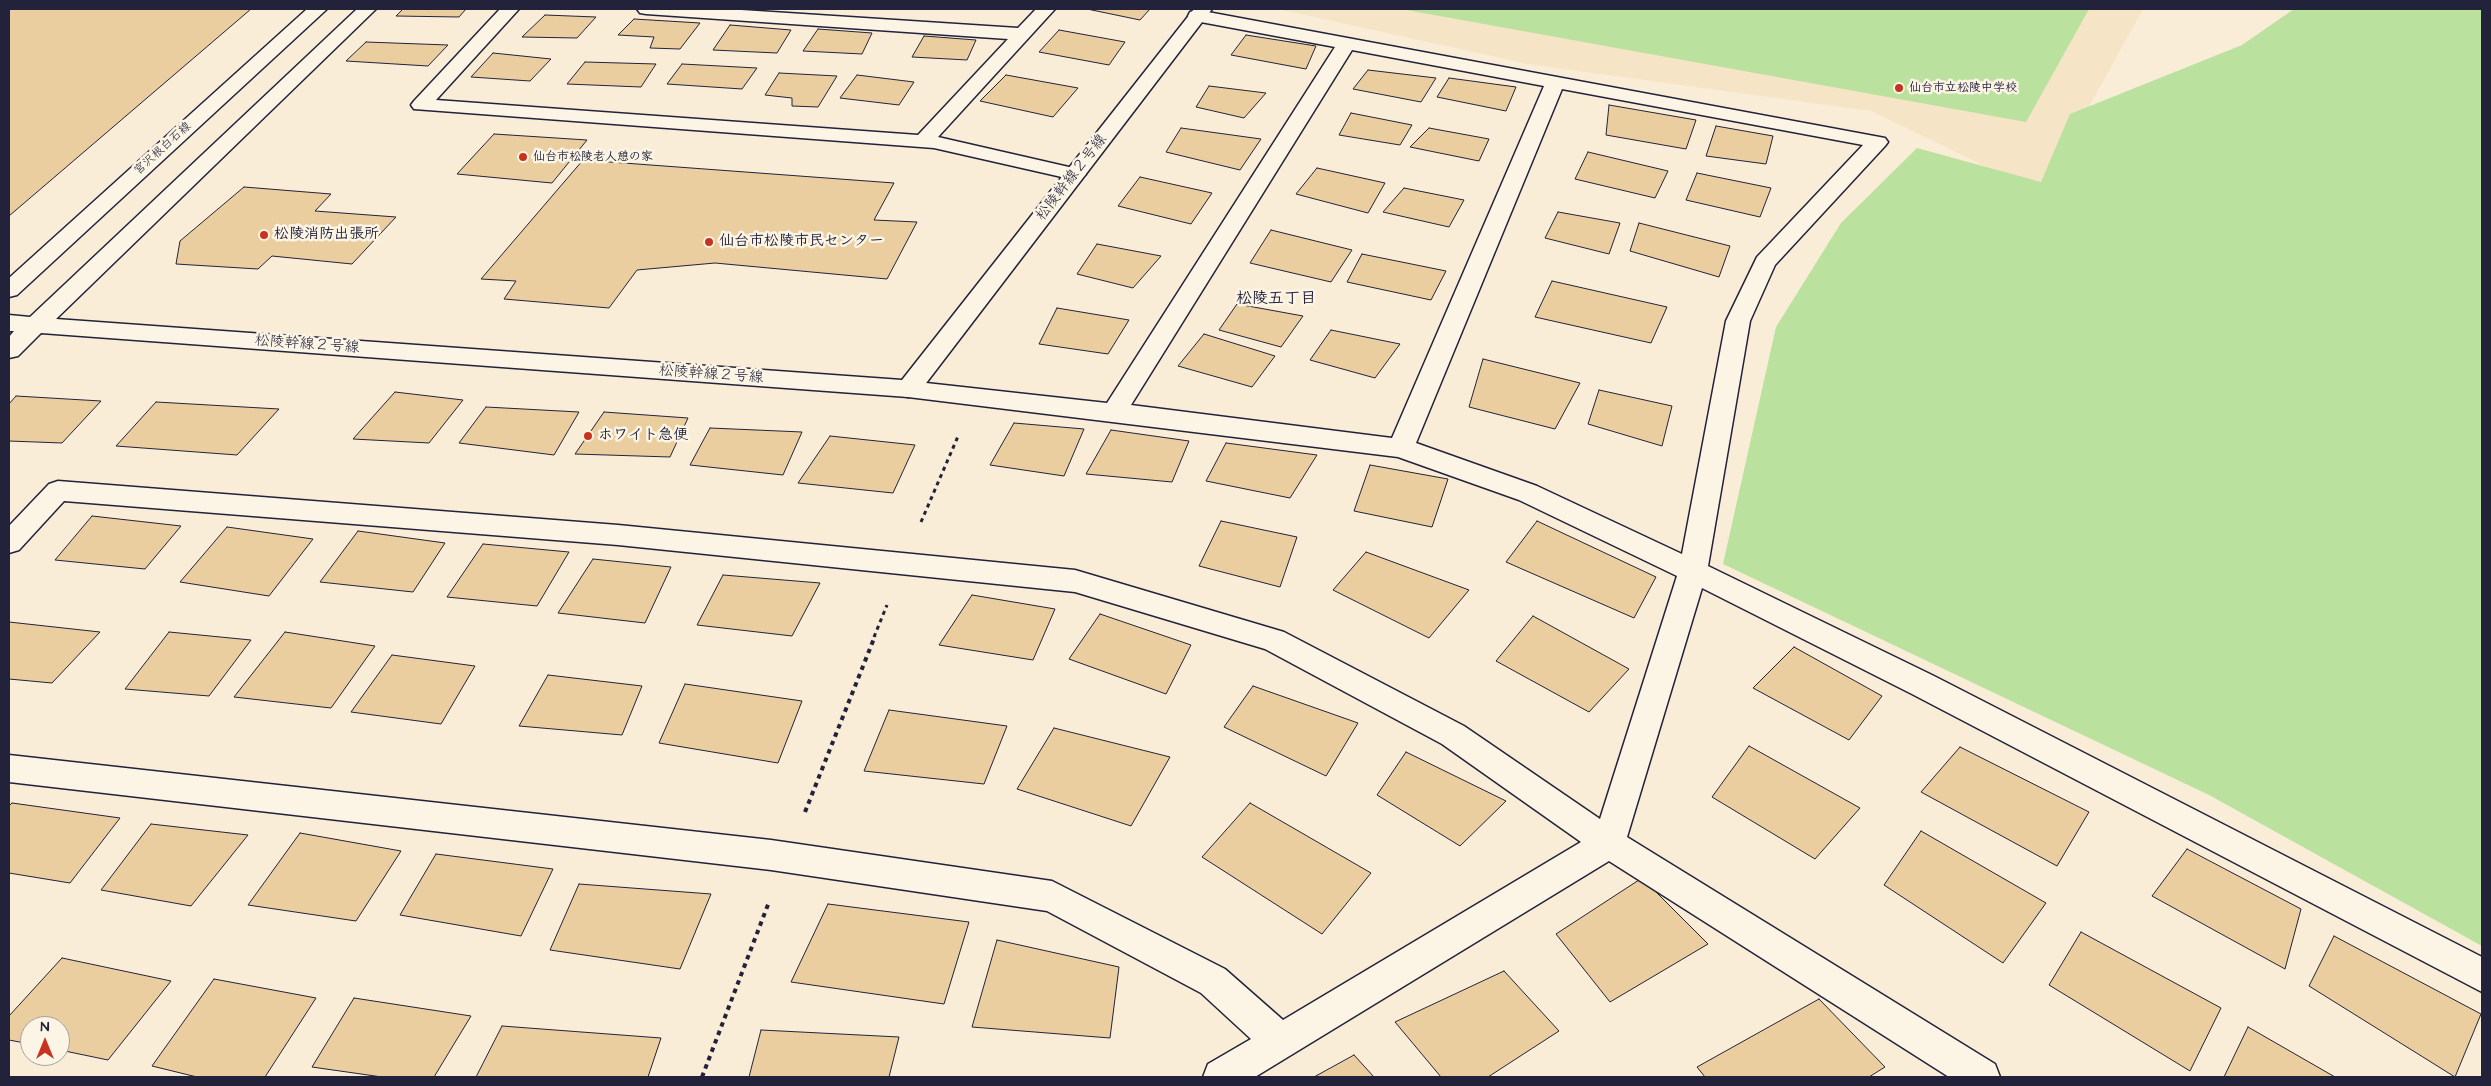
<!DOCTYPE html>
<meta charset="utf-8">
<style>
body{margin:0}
#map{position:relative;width:2491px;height:1086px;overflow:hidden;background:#f9edd7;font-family:"Architects Daughter",sans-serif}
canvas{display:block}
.frame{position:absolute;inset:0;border:10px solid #22223b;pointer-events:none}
.north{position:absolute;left:20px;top:1016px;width:50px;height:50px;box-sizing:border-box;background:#fcf5e5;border:1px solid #a5a1a1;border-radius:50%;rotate:0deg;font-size:14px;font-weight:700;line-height:20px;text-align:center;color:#22223b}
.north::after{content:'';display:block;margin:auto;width:18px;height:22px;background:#c8321e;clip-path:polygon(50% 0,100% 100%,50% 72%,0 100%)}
</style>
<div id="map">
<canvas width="2491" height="1086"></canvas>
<div class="frame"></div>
<div class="north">N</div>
</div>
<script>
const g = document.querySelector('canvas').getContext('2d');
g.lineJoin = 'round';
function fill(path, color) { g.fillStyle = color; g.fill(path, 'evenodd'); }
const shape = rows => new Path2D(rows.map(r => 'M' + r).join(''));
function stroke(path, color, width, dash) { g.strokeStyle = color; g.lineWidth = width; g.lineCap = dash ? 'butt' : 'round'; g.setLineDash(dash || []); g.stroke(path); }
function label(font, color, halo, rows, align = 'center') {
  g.font = font + ' "Architects Daughter","Klee One",sans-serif'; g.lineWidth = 5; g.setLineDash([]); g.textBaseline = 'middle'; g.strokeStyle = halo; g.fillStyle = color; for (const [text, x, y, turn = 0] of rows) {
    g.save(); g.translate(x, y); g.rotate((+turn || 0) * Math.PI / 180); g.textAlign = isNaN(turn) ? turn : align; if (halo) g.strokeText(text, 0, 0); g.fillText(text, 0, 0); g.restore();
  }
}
fill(shape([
 [1278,9,2143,9,2041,193,1871,111,1528,64]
]), '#f5e4c6');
fill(shape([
 [1401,9,2089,9,2026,122],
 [2294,9,2482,9,2482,946,2209,795,1723,564,1776,327,1841,223,1917,148,2041,182,2070,114,2242,45]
]), '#bae19d');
const building = shape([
 [9,9,251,9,9,216,9,9],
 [403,9,466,9,459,17,396,16,403,9],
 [1087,9,1150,9,1140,20,1087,9],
 [545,15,596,17,577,38,522,37,545,15],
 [634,19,700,23,680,49,650,48,654,37,618,35,634,19],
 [730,25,791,30,777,53,713,50,730,25],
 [818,29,872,33,862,54,803,51,818,29],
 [1059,30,1125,42,1109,65,1039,52,1059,30],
 [1246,35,1316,46,1306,69,1231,55,1246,35],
 [924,36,976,40,967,60,912,57,924,36],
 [366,42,448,45,428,66,346,61,366,42],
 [493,53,551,59,530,81,471,77,493,53],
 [585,62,656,64,641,87,567,84,585,62],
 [682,64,757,68,742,89,667,84,682,64],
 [1368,70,1436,78,1421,102,1353,89,1368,70],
 [779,73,837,76,818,107,792,106,792,98,765,95,779,73],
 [857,75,914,82,899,105,840,98,857,75],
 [1006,75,1078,88,1053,117,980,101,1006,75],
 [1449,78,1516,87,1506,111,1437,97,1449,78],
 [1209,86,1266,93,1244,118,1196,107,1209,86],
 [1609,105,1696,120,1686,149,1606,135,1609,105],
 [1351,113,1412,125,1400,145,1339,135,1351,113],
 [1716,126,1773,136,1766,164,1706,156,1716,126],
 [1181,128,1261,139,1240,170,1166,152,1181,128],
 [1429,128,1489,139,1479,161,1410,147,1429,128],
 [494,134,587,140,552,183,457,174,494,134],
 [1588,152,1668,171,1655,198,1575,179,1588,152],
 [583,160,894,183,874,220,917,222,887,279,715,263,637,270,609,308,504,299,516,281,481,279,583,160],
 [1317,168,1385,183,1368,213,1296,194,1317,168],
 [1697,173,1771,188,1760,217,1686,200,1697,173],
 [1140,177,1212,193,1191,224,1118,206,1140,177],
 [244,187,331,194,315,211,396,217,352,264,272,256,258,269,176,264,180,241,244,187],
 [1404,188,1464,200,1449,227,1383,212,1404,188],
 [1558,212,1620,223,1609,254,1545,238,1558,212],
 [1639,223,1730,246,1719,277,1630,251,1639,223],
 [1271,230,1352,250,1331,282,1250,263,1271,230],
 [1097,244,1161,256,1133,288,1077,274,1097,244],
 [1362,254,1446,271,1431,300,1347,282,1362,254],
 [1552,281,1667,307,1651,343,1535,317,1552,281],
 [1237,304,1303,316,1281,347,1219,330,1237,304],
 [1057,308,1129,320,1108,354,1039,344,1057,308],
 [1331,330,1400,344,1375,378,1310,360,1331,330],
 [1204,334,1275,356,1252,387,1178,366,1204,334],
 [1483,359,1580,383,1555,429,1469,407,1483,359],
 [1599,390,1672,406,1662,446,1588,424,1599,390],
 [395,392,463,400,429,443,353,439,395,392],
 [16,396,101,401,62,443,9,441,9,404,16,396],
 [156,402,279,409,237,455,116,446,156,402],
 [486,407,579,412,554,455,459,443,486,407],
 [604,412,688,418,670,457,575,454,604,412],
 [1014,423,1084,429,1064,476,990,465,1014,423],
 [710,428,802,432,783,475,690,465,710,428],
 [1111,430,1189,441,1172,482,1086,474,1111,430],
 [830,436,915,445,893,493,798,483,830,436],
 [1226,443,1317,455,1290,498,1206,481,1226,443],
 [1370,465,1448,479,1432,527,1354,511,1370,465],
 [92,516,181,526,145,569,55,560,92,516],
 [1221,521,1297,537,1280,587,1199,566,1221,521],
 [1537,521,1656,577,1634,618,1506,562,1537,521],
 [227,527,313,539,269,596,180,582,227,527],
 [358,531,445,543,413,592,320,582,358,531],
 [483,544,569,552,537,606,447,597,483,544],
 [1366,552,1469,590,1429,638,1333,590,1366,552],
 [593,559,671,567,645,623,558,613,593,559],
 [723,575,820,583,792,636,697,625,723,575],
 [972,595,1055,609,1033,660,939,645,972,595],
 [1100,614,1191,645,1166,694,1069,659,1100,614],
 [1533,616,1629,669,1589,712,1496,661,1533,616],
 [9,622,100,632,52,683,9,679,9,622],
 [169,632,251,640,209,696,125,689,169,632],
 [285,632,375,646,331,708,234,697,285,632],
 [1794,647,1882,696,1849,740,1753,688,1794,647],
 [392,655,475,666,441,724,351,712,392,655],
 [548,675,642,686,622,735,519,726,548,675],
 [685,684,802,701,778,763,659,743,685,684],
 [1253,686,1358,723,1326,776,1224,727,1253,686],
 [889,710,1007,726,984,784,864,771,889,710],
 [1054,728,1170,757,1131,826,1017,789,1054,728],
 [1749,746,1860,808,1815,859,1712,797,1749,746],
 [1960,747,2089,812,2057,866,1921,792,1960,747],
 [1406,752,1506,801,1460,846,1377,795,1406,752],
 [12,803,120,818,70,883,9,873,9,806,12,803],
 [1250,803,1371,873,1322,934,1202,857,1250,803],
 [151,824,248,835,191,906,101,890,151,824],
 [1921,831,2046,903,2003,963,1884,885,1921,831],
 [300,833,401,851,356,921,248,905,300,833],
 [2187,849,2301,909,2285,969,2152,896,2187,849],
 [436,854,553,869,521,936,400,915,436,854],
 [1642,878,1708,944,1610,1002,1556,934,1642,878],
 [579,884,711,894,680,969,550,950,579,884],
 [828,904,969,922,944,1004,791,982,828,904],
 [2081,932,2221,1008,2190,1071,2049,985,2081,932],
 [2334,936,2481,1014,2455,1077,2309,986,2334,936],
 [997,940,1119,967,1110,1038,972,1027,997,940],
 [62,958,171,981,108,1060,60,1050,60,1026,30,1026,30,1044,9,1040,9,1016,62,958],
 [1504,971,1559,1031,1488,1077,1441,1077,1395,1022,1504,971],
 [214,979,316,998,265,1077,197,1077,152,1066,214,979],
 [354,998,471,1016,434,1077,382,1077,312,1067,354,998],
 [1819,999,1885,1067,1869,1077,1705,1077,1697,1067,1819,999],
 [502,1026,661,1038,648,1077,476,1077,502,1026],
 [2248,1027,2335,1077,2224,1077,2248,1027],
 [761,1030,899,1037,889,1077,749,1077,761,1030],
 [1354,1055,1374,1077,1314,1077,1354,1055]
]);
fill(building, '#ebce9f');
stroke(building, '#22223b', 1);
const street = shape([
 [500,9,519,9,436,100,918,135,1008,39,646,14,640,13,637,9,726,9,1018,28,1036,9,1055,9,938,137,1082,170,1086,174,1082,178,1075,180,934,148,414,109,411,105,414,101,500,9],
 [1197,10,1885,138,1888,142,1885,146,1775,265,1750,321,1708,566,1934,676,2482,957,2482,992,1912,694,1702,588,1627,837,1995,1064,2000,1077,1949,1077,1609,861,1255,1077,1203,1077,1208,1064,1251,1039,1201,993,1047,911,771,870,9,782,9,755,771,840,1052,881,1225,969,1283,1020,1581,842,1442,744,1265,649,1075,592,618,545,64,501,19,550,9,553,9,526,49,484,58,481,618,525,1075,570,1284,632,1464,726,1600,819,1677,576,1519,500,1398,457,908,397,899,395,896,389,899,383,908,381,1107,403,1335,47,1190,20,1188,16,1190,12,1197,10],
 [1352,50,1544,86,1392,438,1131,405,1352,50],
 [1562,89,1863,145,1757,257,1726,321,1682,554,1537,486,1416,443,1562,89]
]);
const secondary = shape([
 [307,9,327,9,17,295,9,297,9,278,307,9],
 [357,9,376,9,56,319,902,380,1194,9,1212,9,917,395,908,397,41,333,18,356,9,358,9,337,14,331,9,331,9,315,30,317,357,9]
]);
stroke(street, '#22223b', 3);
stroke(secondary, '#22223b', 3);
stroke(shape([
 [921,522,959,434],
 [874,637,887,605]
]), '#22223b', 3, [4, 4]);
stroke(shape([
 [805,812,875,636],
 [702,1077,769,902]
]), '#22223b', 4, [4.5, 4.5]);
fill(street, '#fcf5e5');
fill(secondary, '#fcf5e5');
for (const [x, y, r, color] of [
 [1899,88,5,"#c8321e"],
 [523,157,5,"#c8321e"],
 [264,235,5,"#c8321e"],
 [709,242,5,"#c8321e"],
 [588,436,5,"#c8321e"]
]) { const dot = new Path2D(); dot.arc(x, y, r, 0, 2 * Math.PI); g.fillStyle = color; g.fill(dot); stroke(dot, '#fcf5e5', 2); }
label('bold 12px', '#22223b', '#fcf5e5', [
 ["仙台市立松陵中学校",1909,88],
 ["仙台市松陵老人憩の家",533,157]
], 'left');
label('12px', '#22223b', '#fcf5e5', [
 ["宮沢根白石線",163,149,-42]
]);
label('15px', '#22223b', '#fcf5e5', [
 ["松陵幹線２号線",1072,178,-52],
 ["松陵幹線２号線",307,345,4],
 ["松陵幹線２号線",711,375,4]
]);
label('bold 15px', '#22223b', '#fcf5e5', [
 ["松陵消防出張所",274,235],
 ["仙台市松陵市民センター",719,242],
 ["ホワイト急便",598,436]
], 'left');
label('bold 16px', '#22223b', '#fcf5e5', [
 ["松陵五丁目",1276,300]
]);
</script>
